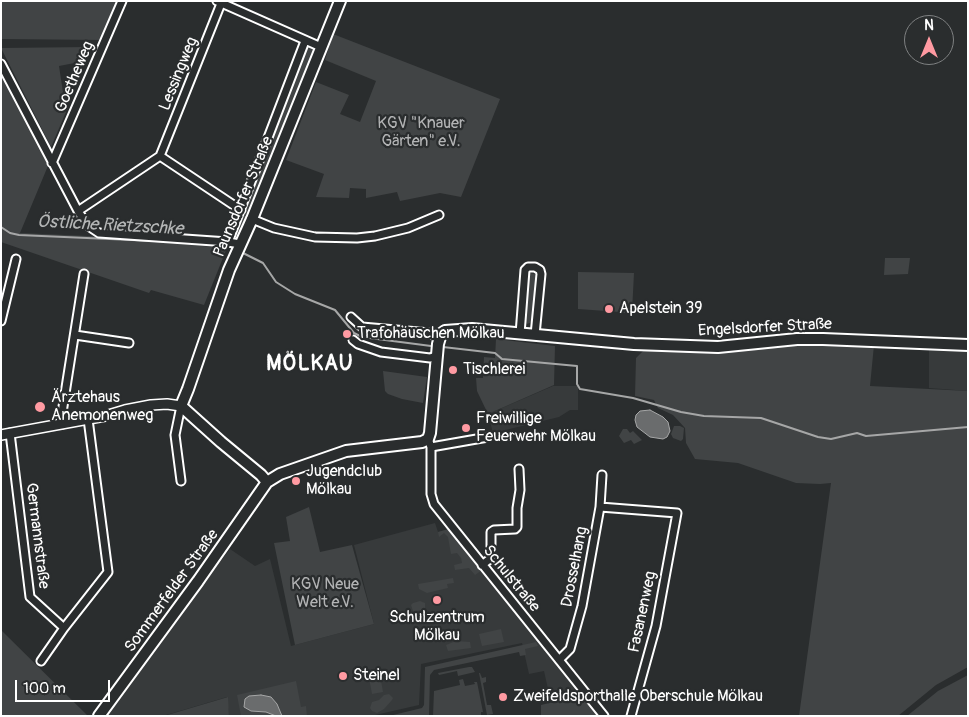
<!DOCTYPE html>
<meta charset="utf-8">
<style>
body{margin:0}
#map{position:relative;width:969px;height:717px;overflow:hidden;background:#2a2d2e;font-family:Pangolin,sans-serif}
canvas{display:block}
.frame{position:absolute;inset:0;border:2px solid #fff;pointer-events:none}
.north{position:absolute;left:904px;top:15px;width:50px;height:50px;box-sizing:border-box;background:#2a2d2e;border:1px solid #7f8182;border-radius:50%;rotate:0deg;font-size:14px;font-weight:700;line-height:20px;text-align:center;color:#fff}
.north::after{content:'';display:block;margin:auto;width:18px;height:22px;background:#ff9aa2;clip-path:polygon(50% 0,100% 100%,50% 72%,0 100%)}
.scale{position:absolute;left:15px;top:680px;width:95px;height:22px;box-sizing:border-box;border:2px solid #fff;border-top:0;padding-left:6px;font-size:15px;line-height:18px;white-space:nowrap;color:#fff;-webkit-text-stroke:4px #2a2d2e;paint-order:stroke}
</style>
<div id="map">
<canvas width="969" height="717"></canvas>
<div class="frame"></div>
<div class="north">N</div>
<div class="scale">100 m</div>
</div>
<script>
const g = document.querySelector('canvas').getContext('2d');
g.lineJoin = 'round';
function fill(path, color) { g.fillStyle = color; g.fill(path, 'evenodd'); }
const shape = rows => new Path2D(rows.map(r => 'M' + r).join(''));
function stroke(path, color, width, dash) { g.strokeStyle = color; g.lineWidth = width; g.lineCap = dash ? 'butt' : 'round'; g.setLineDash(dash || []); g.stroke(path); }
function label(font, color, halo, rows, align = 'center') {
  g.font = font + ' Pangolin,sans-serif'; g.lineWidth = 4.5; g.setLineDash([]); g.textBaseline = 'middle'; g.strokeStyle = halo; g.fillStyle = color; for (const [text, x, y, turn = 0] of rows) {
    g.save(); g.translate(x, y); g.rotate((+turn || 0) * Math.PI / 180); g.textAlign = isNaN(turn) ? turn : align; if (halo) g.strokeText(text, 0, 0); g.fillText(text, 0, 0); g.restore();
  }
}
fill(shape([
 [929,348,968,348,968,391,929,388],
 [553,386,578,386,578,410,570,410,559,417,493,433,488,414],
 [435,523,438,532,449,529,576,684,576,689,572,694,550,698,544,671,529,674,522,643,421,664,419,705,371,716,229,716,227,697,163,716,107,716,202,585,230,549,255,566,270,559,291,646,374,624,354,545]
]), '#373a3b');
fill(shape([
 [1,1,119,1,103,40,2,39],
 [333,34,500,99,461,197,440,193,400,201,397,192,366,198,366,189,350,188,349,198,316,197,324,174,286,160,316,82,349,95,340,114,360,122,376,81,325,60],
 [305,41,321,47,240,244,228,242],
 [90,47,85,61,59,66,66,112,51,147,1,48],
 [1,70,50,161,20,233,110,237,140,241,227,248,204,305,151,290,149,293,1,242],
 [885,258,910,258,908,274,884,275],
 [578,272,634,273,632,312,629,313,621,313,620,312,578,309],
 [530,273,535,274,537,278,532,322,527,324,524,321,528,276],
 [496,339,555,346,554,385,488,414,477,391,476,378,483,378,484,357,495,358],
 [796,343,874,345,870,386,968,391,968,667,936,685,898,716,799,716,831,483,820,484,796,483,738,463,695,459,686,443,685,428,673,415,658,408,654,400,635,396,636,358,646,348],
 [383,371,427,377,423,403,402,399,388,394,385,391],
 [674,426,680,426,684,428,683,439,681,441,673,438,671,434],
 [623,429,627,429,630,433,633,431,642,440,634,444,631,440,624,443,619,436],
 [309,507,320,552,352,545,374,624,295,645,274,543,290,541,286,517],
 [449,529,482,570,475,575,469,568,455,570,454,565,462,563,461,558,457,553,451,554,448,537,444,533,439,537,438,532],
 [453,578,454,583,447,584,448,588,427,593,419,589,418,584],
 [420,601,425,603,425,608,423,610,413,611,411,605,413,603],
 [501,629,504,642,482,646,479,634],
 [1,630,88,716,1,716],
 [456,641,470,642,471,648,448,651,446,645],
 [536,642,538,646,525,649,526,655,520,656,519,652,434,670,430,675,429,716,389,716,422,708,424,705,425,667],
 [469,667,472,667,475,672,458,676,457,671,439,675,438,673],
 [479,673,480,673,482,678,486,677,486,682,483,683,487,705,491,705,493,714,487,715],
 [380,675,383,692,372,694,369,678],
 [968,675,968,716,907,716,938,691],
 [463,679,465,686,475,684,474,682,477,682,483,712,481,712,481,715,484,716,433,716,434,691,460,685,459,680],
 [296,681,301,707,306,706,307,716,241,716,237,695],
 [389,694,393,698,392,700,384,709,377,713,372,711,370,708,372,702,379,700,384,695],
 [582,695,585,696,601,716,538,716,541,715,541,705],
 [228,697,229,716,164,716]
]), '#414445');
const water = shape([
 [650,410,663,417,668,422,670,431,667,437,663,439,650,437,637,427,635,420,636,415,640,411,650,410],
 [261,695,271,697,277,704,282,716,276,716,266,712,251,711,244,707,245,699,249,696,261,695]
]);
fill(water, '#6a6c6d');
stroke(water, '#a6a7a7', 1);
stroke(shape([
 [1,227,10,233,19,235,177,242],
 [243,253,263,263,276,282,295,294,335,310,354,333,362,337,431,346],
 [443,347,495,353,502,359,577,366,577,384,580,389,633,398,681,412,704,416,761,418,818,437,831,439,857,433,866,436,968,427]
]), '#a6a7a7', 2);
const minor = shape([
 [217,1,321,47],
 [1,64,78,211,87,225,99,233,228,242,240,244],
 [160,156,241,210],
 [52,163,122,1],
 [78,211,160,156,222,1],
 [252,219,274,228,315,237,357,238,375,236,408,228,439,215],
 [228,242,305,41],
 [351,317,362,327,430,333,439,338],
 [1,321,16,259],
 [520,334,525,270,528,267,535,267,540,270,541,274,535,335],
 [75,335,129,343],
 [353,340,358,344,381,352,430,358,436,356],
 [181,406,175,435,181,481],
 [63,424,62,413,67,381,84,274],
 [10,433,30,597,64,628],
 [428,439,431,447,431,494,434,504,604,716],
 [431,447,488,437],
 [600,507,677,513,656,626,631,716],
 [482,565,491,558,491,532,494,530,515,529,517,527,517,508,520,490,519,469],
 [559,660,570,649,582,606,600,507,602,475],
 [41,661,64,628,108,572,88,419]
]);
const tertiary = shape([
 [1,435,105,416,125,410,151,405,167,404,181,406]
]);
const secondary = shape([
 [267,482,261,475,221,442,181,406,188,389,229,270,252,219,340,1],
 [99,716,198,581,267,482,280,474,346,451,422,442,428,439,430,433,438,344,441,334,445,331,472,329,634,344,718,347,797,339,823,339,968,345]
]);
stroke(minor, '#fff', 11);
stroke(tertiary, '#fff', 12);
stroke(secondary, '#fff', 14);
stroke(minor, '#2a2d2e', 7);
stroke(tertiary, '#2a2d2e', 9);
stroke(secondary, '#2a2d2e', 10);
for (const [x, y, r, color] of [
 [609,309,5,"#ff9aa2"],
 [347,334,5,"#ff9aa2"],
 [453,370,5,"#ff9aa2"],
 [40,407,6,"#ff9aa2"],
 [466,428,5,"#ff9aa2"],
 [296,481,5,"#ff9aa2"],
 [437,600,5,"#ff9aa2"],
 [343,676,5,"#ff9aa2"],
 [503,697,5,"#ff9aa2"]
]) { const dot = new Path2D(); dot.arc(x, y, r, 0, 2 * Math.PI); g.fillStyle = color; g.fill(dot); stroke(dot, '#2a2d2e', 2); }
label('16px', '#fff', '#2a2d2e', [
 ["Lessingweg",179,74,-68],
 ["Goetheweg",75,77,-67],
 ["Paunsdorfer Straße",244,197,-67],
 ["Engelsdorfer Straße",765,328,-3],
 ["Germannstraße",37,536,83],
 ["Drosselhang",575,567,-79],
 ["Schulstraße",511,579,51],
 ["Sommerfelder Straße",172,591,-54],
 ["Fasanenweg",643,612,-78]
]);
label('16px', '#b3b4b5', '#2a2d2e', [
 ["KGV \"Knauer",421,124],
 ["Gärten\" e.V.",421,142],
 ["KGV Neue",325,585],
 ["Welt e.V.",325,603]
]);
label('16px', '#fff', '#2a2d2e', [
 ["Apelstein 39",619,309],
 ["Trafohäuschen Mölkau",357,334],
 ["Tischlerei",463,370],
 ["Ärztehaus",51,398],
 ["Anemonenweg",51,416],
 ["Freiwillige",476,419],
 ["Feuerwehr Mölkau",476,437],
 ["Jugendclub",306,472],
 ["Mölkau",306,490],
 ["Schulzentrum",437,618,"center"],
 ["Mölkau",437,636,"center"],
 ["Steinel",353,676],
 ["Zweifeldsporthalle Oberschule Mölkau",513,697]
], 'left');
label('italic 18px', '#b4b6b6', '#2a2d2e', [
 ["Östliche Rietzschke",110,226,3]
]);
g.letterSpacing = '1px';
label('bold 21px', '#fff', '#2a2d2e', [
 ["MÖLKAU",310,365]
]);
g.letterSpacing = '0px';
</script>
